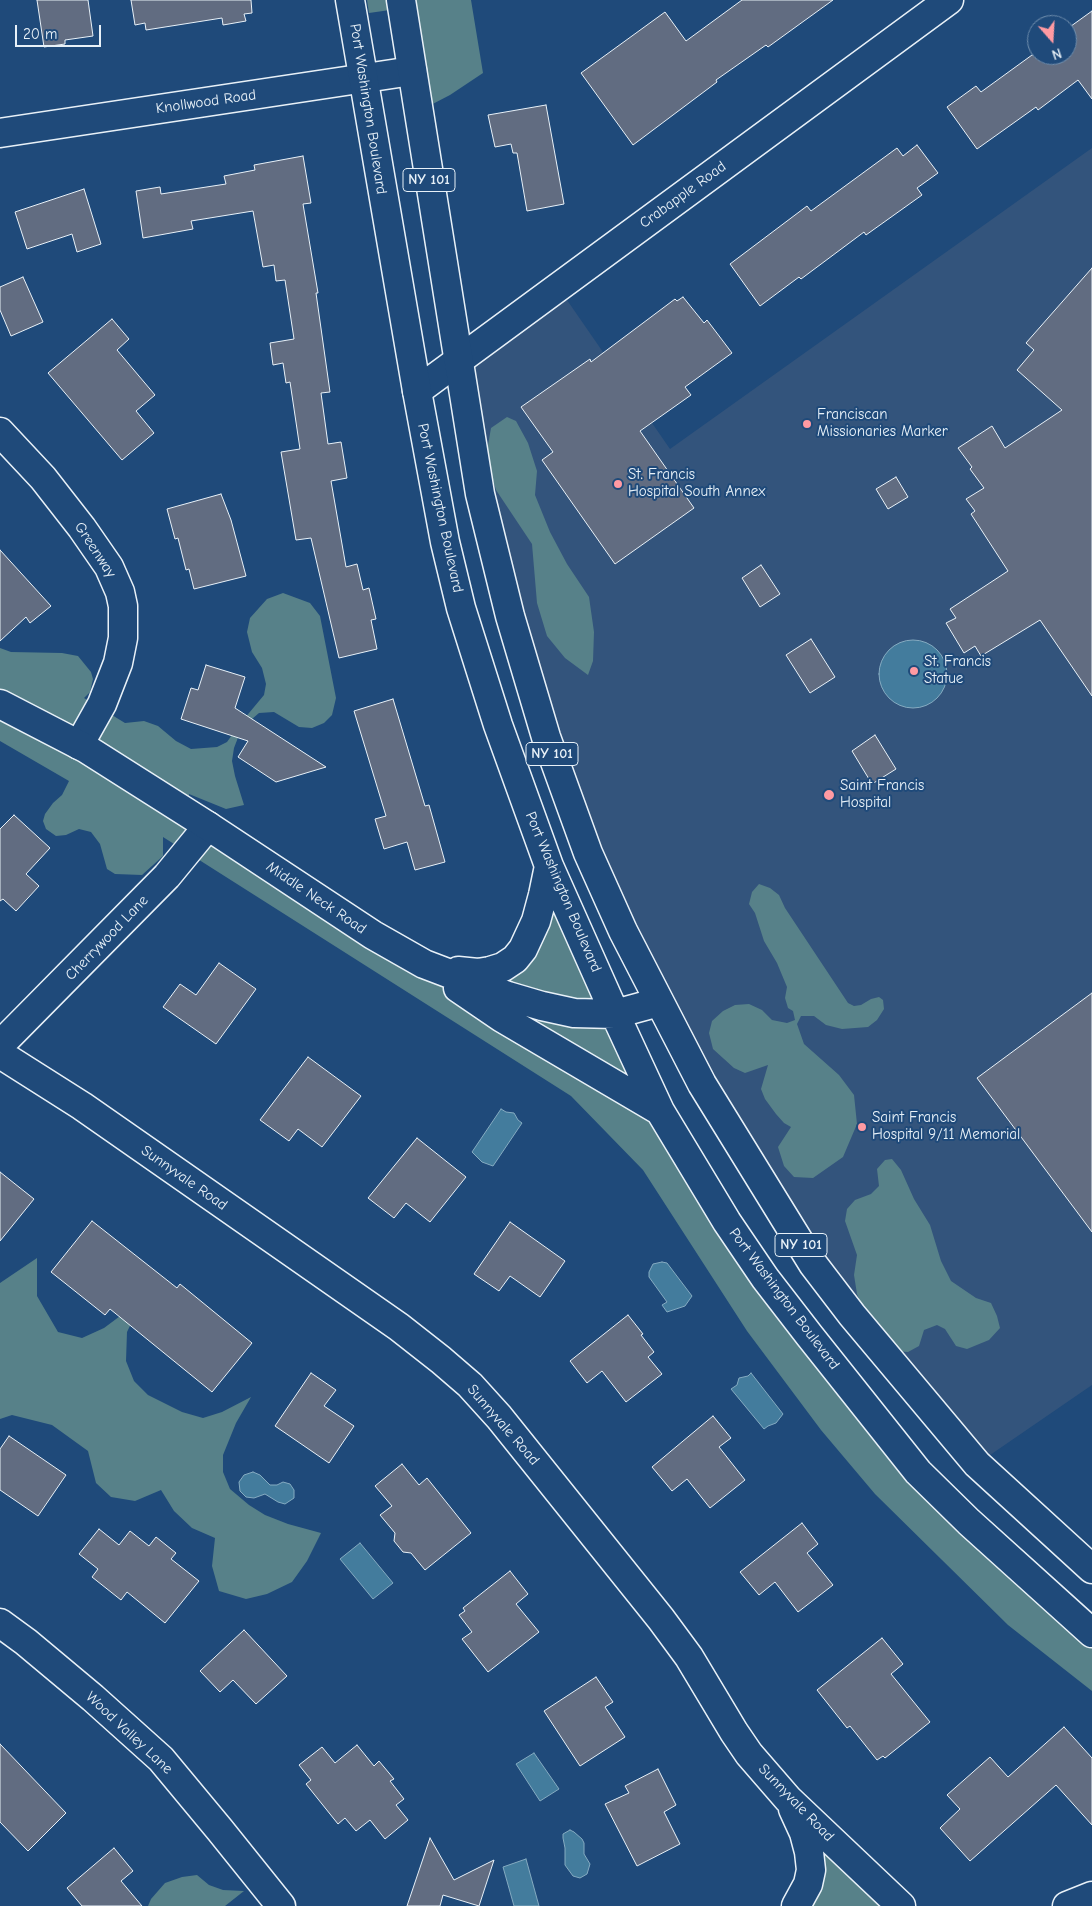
<!DOCTYPE html>
<style>
body{margin:0}
#map{position:relative;width:1092px;height:1906px;overflow:hidden;background:#1f4a7a;font-family:"Comic Neue",sans-serif}
canvas{display:block}
.north{position:absolute;left:1027px;top:15px;width:50px;height:50px;box-sizing:border-box;background:#1f4a7a;border:1px solid #6f8dac;border-radius:50%;rotate:161deg;font-size:14px;font-weight:700;line-height:20px;text-align:center;color:#e8f1f8}
.north::after{content:'';display:block;margin:auto;width:18px;height:22px;background:#ff9aa2;clip-path:polygon(50% 0,100% 100%,50% 72%,0 100%)}
.scale{position:absolute;left:15px;top:25px;width:86px;height:22px;box-sizing:border-box;border:2px solid #e8f1f8;border-top:0;padding-left:6px;font-size:15px;line-height:18px;white-space:nowrap;color:#e8f1f8;-webkit-text-stroke:4px #1f4a7a;paint-order:stroke}
</style>
<div id="map">
<canvas width="1092" height="1906"></canvas>
<div class="north">N</div>
<div class="scale">20 m</div>
</div>
<script>
const g = document.querySelector('canvas').getContext('2d');
g.lineJoin = 'round';
function fill(path, color) { g.fillStyle = color; g.fill(path, 'evenodd'); }
const shape = rows => new Path2D(rows.map(r => 'M' + r).join(''));
function stroke(path, color, width, dash) { g.strokeStyle = color; g.lineWidth = width; g.lineCap = dash ? 'butt' : 'round'; g.setLineDash(dash || []); g.stroke(path); }
function label(font, color, halo, rows, align = 'center') {
  g.font = font + ' "Comic Neue",sans-serif'; g.lineWidth = 4; g.setLineDash([]); g.textBaseline = 'middle'; g.strokeStyle = halo; g.fillStyle = color; for (const [text, x, y, turn = 0] of rows) {
    g.save(); g.translate(x, y); g.rotate((+turn || 0) * Math.PI / 180); g.textAlign = isNaN(turn) ? turn : align; if (halo) g.strokeText(text, 0, 0); g.fillText(text, 0, 0); g.restore();
  }
}
fill(shape([
 [1092,148,1092,1385,977,1464,895,1366,702,1084,546,737,458,360,558,287,670,449]
]), '#33547c');
fill(shape([
 [367,0,388,0,390,10,369,13],
 [406,0,471,0,483,73,450,95,423,109],
 [507,417,516,421,528,443,537,471,535,495,550,532,567,564,589,597,594,632,593,661,588,675,565,658,547,636,537,603,532,544,496,490,486,457,491,428],
 [283,593,310,603,320,616,336,698,332,715,324,723,312,728,299,727,274,712,259,713,245,725,239,735,234,748,232,761,235,776,244,805,226,809,189,794,189,804,424,964,503,967,549,866,615,1014,808,1334,1092,1639,1092,1691,1008,1625,875,1494,821,1430,747,1331,643,1170,571,1096,163,837,163,856,142,875,115,874,107,869,100,844,91,832,79,829,66,835,56,836,46,829,43,821,45,814,53,803,62,795,69,781,0,741,0,648,11,652,62,653,78,656,91,672,93,679,90,692,84,698,125,723,144,721,158,726,176,741,191,749,217,747,227,742,239,725,264,695,266,684,262,668,252,652,247,632,250,618,267,599],
 [759,884,770,888,779,895,785,908,848,1003,854,1006,861,1005,871,999,879,997,883,1000,884,1009,877,1020,868,1027,842,1029,826,1025,814,1016,801,1016,797,1024,804,1044,839,1075,854,1095,857,1124,843,1157,813,1178,794,1177,784,1166,778,1147,791,1127,784,1123,776,1114,765,1099,761,1089,768,1065,745,1073,734,1068,713,1049,709,1033,712,1021,723,1011,735,1005,749,1004,762,1010,772,1020,787,1023,795,1020,793,1011,788,1008,785,998,787,987,777,963,764,941,755,913,749,904,752,892],
 [892,1159,901,1170,914,1199,930,1225,941,1261,951,1281,976,1298,991,1303,997,1316,1000,1328,989,1340,967,1349,956,1346,945,1329,937,1325,924,1330,919,1346,908,1352,894,1351,870,1324,857,1294,854,1275,857,1255,845,1221,847,1209,855,1200,871,1194,879,1186,877,1169,885,1160],
 [37,1258,37,1296,58,1332,82,1338,104,1328,143,1299,127,1332,126,1361,134,1381,148,1395,182,1412,203,1418,222,1412,251,1397,236,1423,223,1455,223,1472,230,1489,249,1505,265,1515,288,1524,321,1533,307,1561,292,1582,267,1594,246,1599,219,1591,212,1566,215,1538,192,1528,174,1511,161,1490,135,1501,111,1497,96,1483,88,1451,52,1425,12,1415,0,1419,0,1283],
 [804,1833,901,1906,796,1906],
 [197,1875,209,1885,223,1890,244,1891,225,1906,148,1906,151,1899,165,1883,182,1877]
]), '#578189');
const water = shape([
 '879 674a34 34 0 1 1 68 0a34 34 0 1 1-68 0Z',
 [501,1109,506,1112,514,1113,518,1120,522,1123,493,1166,482,1162,472,1152,501,1109],
 [662,1262,667,1263,692,1296,685,1306,667,1312,662,1305,667,1302,649,1277,649,1272,653,1264,662,1262],
 [751,1373,783,1414,776,1423,768,1426,764,1429,731,1389,737,1385,739,1378,748,1376,751,1373],
 [253,1472,260,1475,270,1485,277,1485,283,1482,290,1484,294,1490,294,1498,285,1504,278,1502,265,1494,254,1498,246,1497,240,1491,239,1482,244,1475,253,1472],
 [360,1543,393,1583,373,1599,340,1559,360,1543],
 [534,1753,559,1789,540,1801,516,1764,534,1753],
 [570,1830,574,1832,582,1839,584,1843,584,1854,590,1864,587,1874,580,1878,573,1876,565,1865,565,1848,563,1838,563,1834,570,1830],
 [526,1859,539,1906,514,1906,503,1867,526,1859]
]);
fill(water, '#437c9d');
stroke(water, '#85abc1', 1);
const building = shape([
 [37,0,88,0,93,36,65,40,65,44,44,47,37,0],
 [131,0,251,0,252,13,244,14,246,21,223,25,222,18,146,30,145,23,135,25,131,0],
 [742,0,833,0,768,47,766,45,716,80,717,82,633,145,581,73,665,12,686,41,742,0],
 [1092,11,1092,99,1078,80,1038,110,1036,107,977,149,947,107,976,86,981,92,1032,55,1067,55,1067,29,1092,11],
 [546,105,564,204,527,211,517,153,513,153,511,144,495,147,488,115,546,105],
 [917,145,938,173,917,188,922,195,866,235,864,232,801,279,799,277,760,306,730,264,807,206,811,211,897,148,903,156,917,145],
 [303,156,311,203,303,204,318,293,316,293,330,392,321,393,328,444,341,442,347,478,331,481,346,567,357,564,363,590,369,588,376,619,371,620,377,649,339,658,311,538,296,540,281,452,300,449,290,382,286,383,283,363,273,365,270,343,294,339,285,280,276,281,274,265,263,267,253,211,191,221,193,229,143,238,136,191,160,187,161,194,226,184,224,176,255,170,254,165,303,156],
 [84,189,101,244,77,252,72,234,27,249,15,212,84,189],
 [1092,268,1092,696,1040,620,981,656,975,646,964,653,946,623,956,618,950,609,1008,571,971,514,975,511,966,499,984,488,970,469,972,467,958,448,992,426,1005,448,1062,410,1017,370,1034,350,1026,343,1092,268],
 [23,277,43,322,11,336,0,310,0,287,23,277],
 [683,297,704,323,707,320,732,353,685,387,691,395,640,431,694,508,615,564,542,460,553,452,521,407,590,359,591,362,675,299,677,301,683,297],
 [112,319,129,339,117,350,155,395,136,411,154,433,122,460,48,373,112,319],
 [896,477,908,497,888,509,876,489,896,477],
 [221,494,231,520,246,576,194,589,189,569,186,570,178,538,175,539,167,509,221,494],
 [0,550,51,606,30,623,26,617,0,641,0,550],
 [761,565,780,594,760,607,742,578,761,565],
 [811,639,835,677,810,693,786,655,811,639],
 [206,665,245,677,235,708,326,767,276,782,238,757,248,741,181,719,191,688,198,690,206,665],
 [393,699,425,806,429,805,445,862,415,870,407,842,384,849,375,819,386,816,354,711,393,699],
 [875,735,896,769,872,784,852,751,875,735],
 [14,815,50,848,26,874,39,886,16,911,3,899,0,901,0,829,14,815],
 [219,963,256,989,216,1044,163,1007,180,984,196,995,219,963],
 [1092,993,1092,1232,977,1078,1092,993],
 [308,1057,361,1096,322,1147,298,1129,289,1141,260,1120,308,1057],
 [417,1138,466,1177,430,1222,406,1203,394,1218,368,1198,417,1138],
 [0,1172,34,1199,0,1241,0,1172],
 [92,1221,177,1288,180,1284,252,1343,212,1392,110,1309,105,1315,51,1272,92,1221],
 [510,1222,565,1261,540,1297,510,1276,499,1291,474,1274,510,1222],
 [628,1315,643,1334,641,1335,654,1352,648,1357,662,1374,626,1402,602,1371,587,1383,570,1361,628,1315],
 [311,1373,336,1390,324,1406,354,1426,329,1463,275,1426,311,1373],
 [713,1416,731,1438,719,1447,745,1480,710,1508,687,1479,672,1491,652,1467,713,1416],
 [9,1436,66,1475,38,1516,0,1490,0,1449,9,1436],
 [402,1464,419,1485,427,1478,471,1533,425,1570,411,1553,403,1552,394,1541,395,1533,380,1515,392,1506,375,1486,402,1464],
 [802,1523,818,1544,807,1553,833,1585,798,1612,775,1582,759,1595,740,1572,802,1523],
 [99,1529,119,1545,130,1531,149,1546,156,1537,176,1553,171,1559,199,1581,165,1623,127,1592,121,1600,92,1577,98,1569,79,1554,99,1529],
 [510,1571,528,1594,516,1604,539,1632,488,1672,462,1639,472,1632,459,1615,465,1611,463,1608,510,1571],
 [244,1630,287,1676,256,1704,233,1680,220,1692,200,1671,244,1630],
 [882,1638,903,1664,891,1674,930,1722,885,1758,883,1756,877,1760,850,1726,847,1728,817,1690,882,1638],
 [596,1677,613,1702,605,1707,625,1737,580,1766,544,1711,596,1677],
 [1064,1727,1092,1758,1092,1825,1056,1785,970,1861,940,1828,960,1809,947,1795,990,1757,1008,1777,1064,1727],
 [0,1744,66,1813,28,1851,0,1822,0,1744],
 [357,1745,374,1766,379,1761,394,1779,390,1781,404,1799,396,1805,408,1820,385,1839,370,1820,356,1831,345,1818,338,1824,306,1784,311,1780,299,1765,322,1747,335,1763,357,1745],
 [658,1769,676,1805,664,1812,680,1844,637,1866,605,1804,629,1793,625,1786,658,1769],
 [430,1838,454,1880,494,1860,479,1906,443,1895,440,1906,407,1906,430,1838],
 [114,1848,133,1871,121,1881,142,1906,82,1906,67,1888,114,1848]
]);
fill(building, '#616c81');
stroke(building, '#e8f1f8', 1);
const minor = shape([
 [0,133,412,71],
 [417,391,949,0],
 [0,432,43,478,82,528,109,567,120,592,123,606,123,638,118,663,102,704,79,745],
 [0,1045,167,876,208,826],
 [0,1054,82,1106,399,1327,441,1360,470,1385,499,1417,661,1619,689,1657,734,1732,749,1754,788,1799,901,1906],
 [0,1623,26,1642,93,1698,161,1759,220,1830,281,1906],
 [793,1809,804,1833,809,1852,811,1870,808,1884,796,1906],
 [1067,1906,1092,1896]
]);
const major = shape([
 [350,0,417,391,445,542,461,608,498,725,549,866,615,1014,660,1111,727,1222,765,1278,809,1335,918,1472,969,1522,1092,1633],
 [401,0,480,494,510,616,546,737,588,853,623,931,702,1084,813,1264,852,1315,977,1464,1092,1569],
 [0,704,85,748,208,826,373,935,424,964,508,996,542,1006,574,1013,615,1014,659,1002],
 [458,971,478,973,490,971,503,967,515,959,523,949,536,921,543,895,549,866],
 [458,988,502,1018,660,1111]
]);
stroke(minor, '#e8f1f8', 31);
stroke(major, '#e8f1f8', 31);
stroke(minor, '#1f4a7a', 28);
stroke(major, '#1f4a7a', 28);
for (const [x, y, r, color] of [
 [807,424,5,"#ff9aa2"],
 [618,484,5,"#ff9aa2"],
 [914,671,5,"#ff9aa2"],
 [829,795,6,"#ff9aa2"],
 [862,1127,5,"#ff9aa2"]
]) { const dot = new Path2D(); dot.arc(x, y, r, 0, 2 * Math.PI); g.fillStyle = color; g.fill(dot); stroke(dot, '#1f4a7a', 2); }
for (const [x, y, w] of [
 [429,180,52],
 [552,754,52],
 [801,1245,52]
]) { const box = new Path2D(); box.roundRect(x - w / 2, y - 11.5, w, 23, 4); g.fillStyle = '#1f4a7a'; g.fill(box); stroke(box, '#e8f1f8', 1); }
label('bold 14px', '#e8f1f8', null, [
 ["NY 101",429,180],
 ["NY 101",552,754],
 ["NY 101",801,1245]
]);
label('15px', '#e8f1f8', '#1f4a7a', [
 ["Knollwood Road",206,102,-8],
 ["Port Washington Boulevard",368,109,81],
 ["Crabapple Road",683,195,-36],
 ["Port Washington Boulevard",440,508,78],
 ["Greenway",95,550,57],
 ["Port Washington Boulevard",563,892,67],
 ["Middle Neck Road",316,898,34],
 ["Cherrywood Lane",107,938,-46],
 ["Sunnyvale Road",184,1178,35],
 ["Port Washington Boulevard",784,1299,53],
 ["Sunnyvale Road",503,1425,49],
 ["Wood Valley Lane",129,1733,43],
 ["Sunnyvale Road",796,1803,46]
]);
label('15px', '#e8f1f8', '#1f4a7a', [
 ["Franciscan",817,415],
 ["Missionaries Marker",817,432],
 ["St. Francis",628,475],
 ["Hospital South Annex",628,492],
 ["St. Francis",924,662],
 ["Statue",924,679],
 ["Saint Francis",840,786],
 ["Hospital",840,803],
 ["Saint Francis",872,1118],
 ["Hospital 9/11 Memorial",872,1135]
], 'left');
</script>
